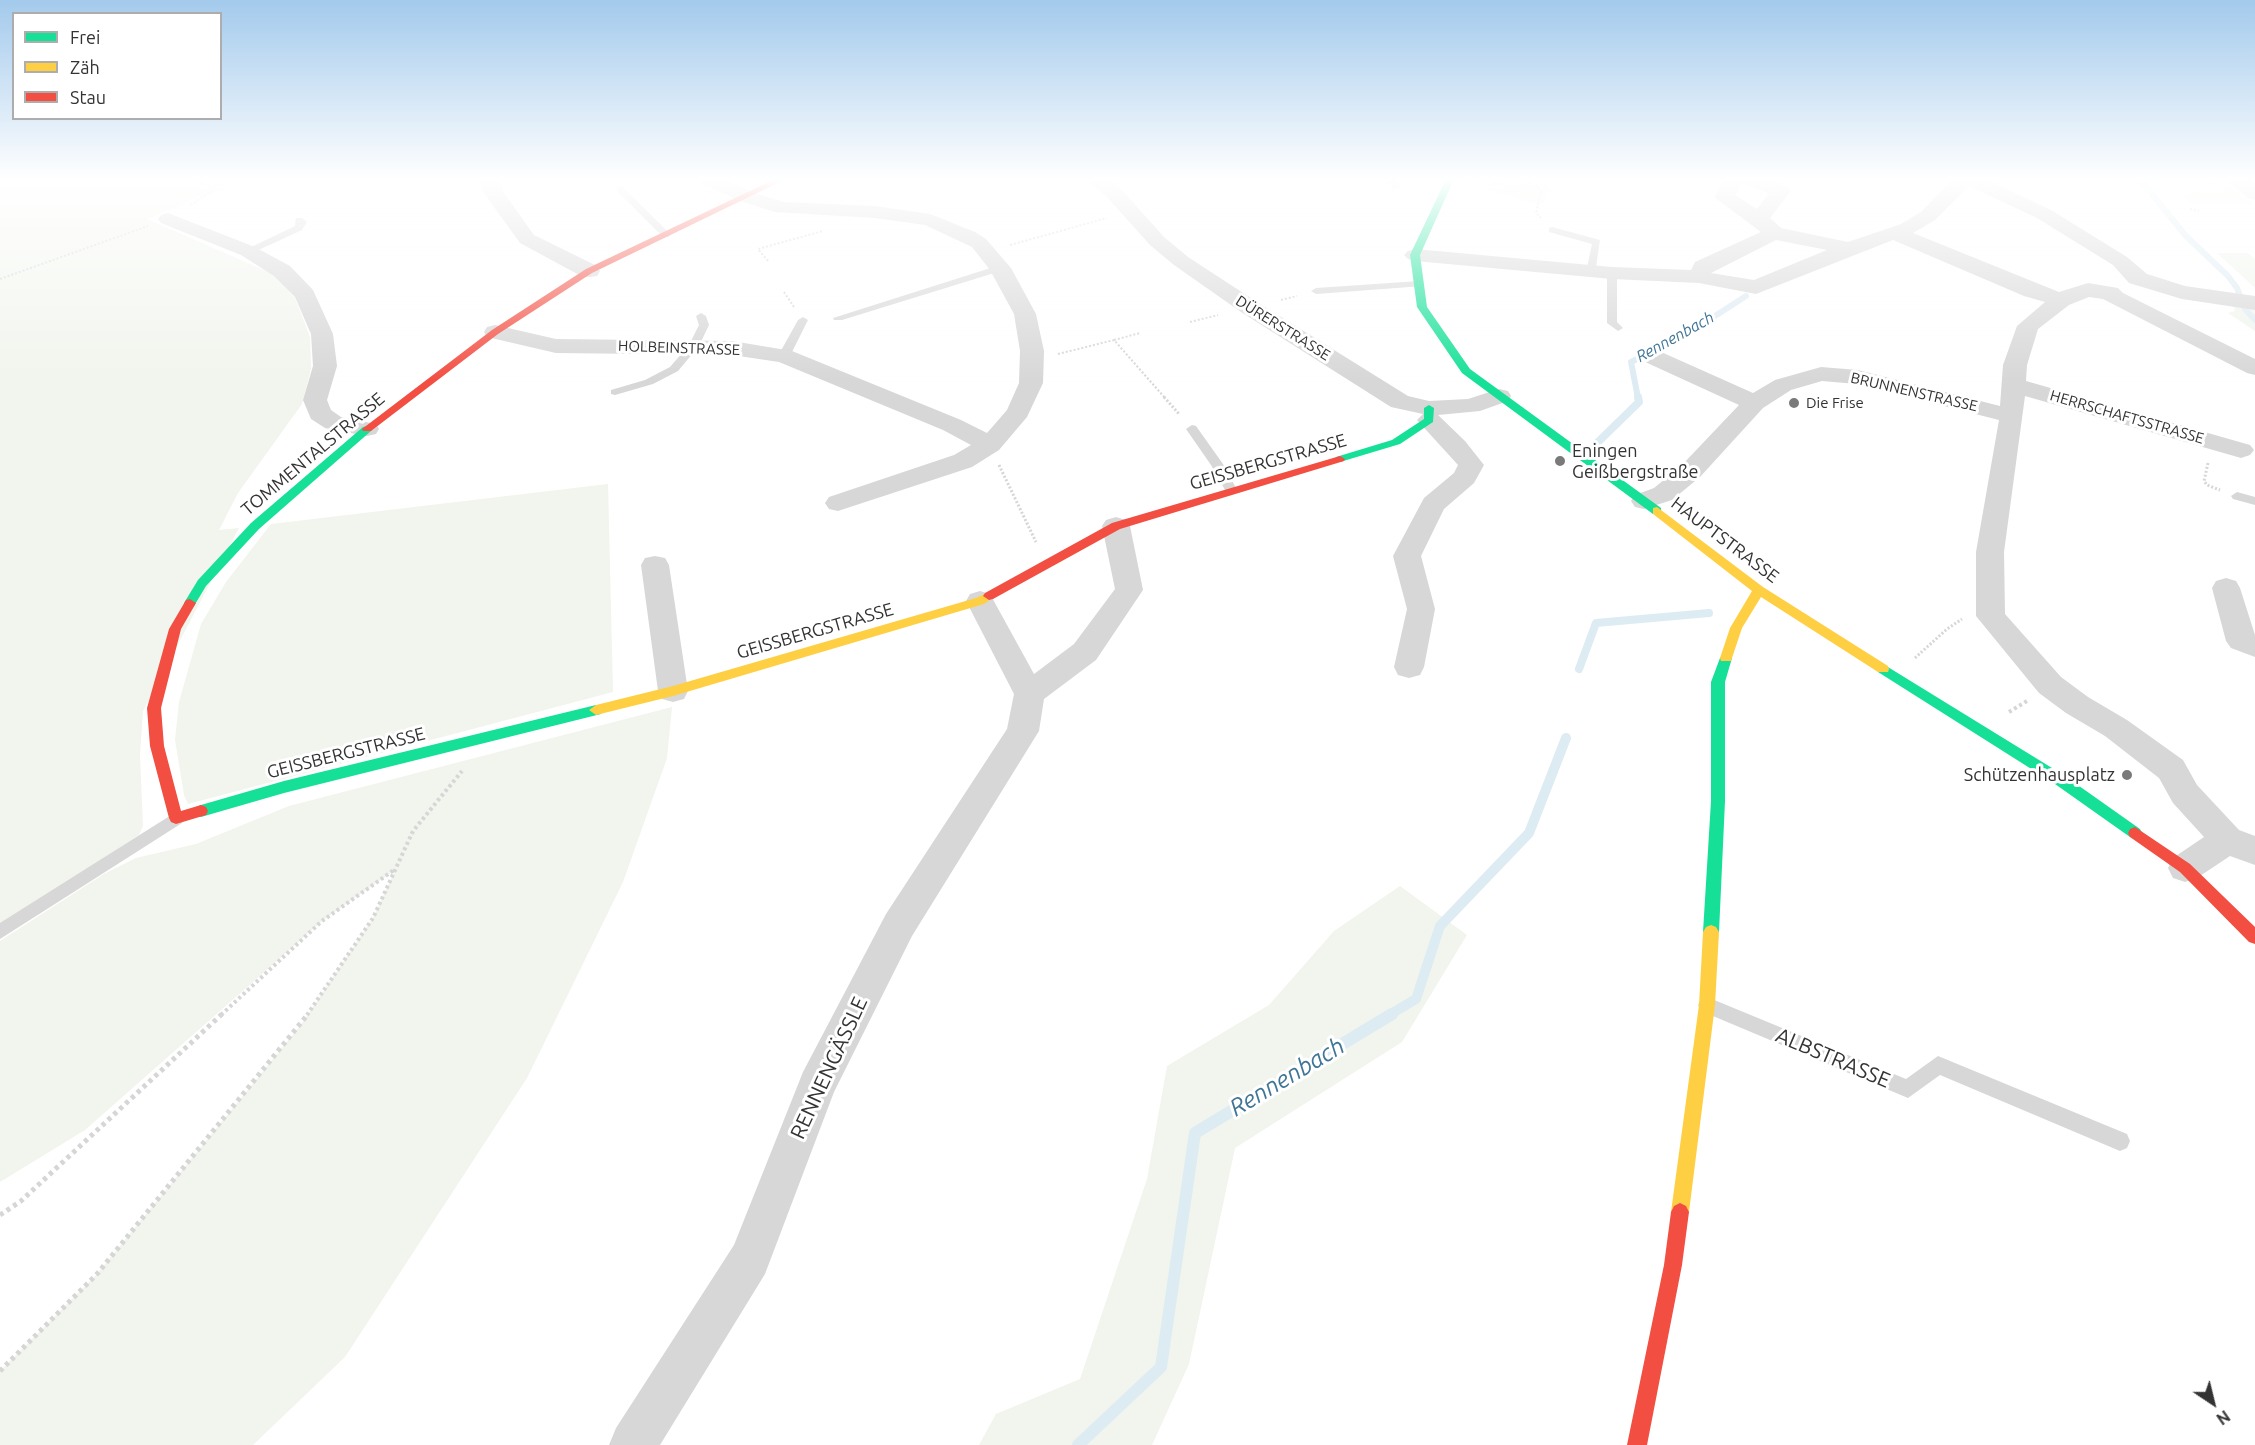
<!DOCTYPE html>
<meta charset="utf-8">
<style>
body{margin:0}
#map{position:relative;width:2255px;height:1445px;overflow:hidden;background:#fff;font-family:Ubuntu,sans-serif}
canvas{display:block}
.legend{position:absolute;left:12px;top:12px;width:210px;height:108px;box-sizing:border-box;background:#fff;border:2px solid #adadad;margin:0;padding:8px 10px;list-style:none;font-size:18px;color:#333}
.legend li{display:flex;align-items:center;gap:12px;height:30px}
.legend b{width:30px;border:2px solid #adadad}
.north{position:absolute;left:2183px;top:1373px;width:60px;height:60px;-webkit-text-stroke:4px #fff;paint-order:stroke;rotate:145deg;font-size:16px;font-weight:700;line-height:24px;text-align:center;color:#333}
.north::after{content:'';display:block;margin:auto;width:21px;height:27px;background:#333;clip-path:polygon(50% 0,100% 100%,50% 72%,0 100%)}
</style>
<div id="map">
<canvas width="2255" height="1445"></canvas>
<ul class="legend">
<li><b style="height:8px;background:#16e098"></b>Frei</li>
<li><b style="height:8px;background:#ffcf43"></b>Zäh</li>
<li><b style="height:8px;background:#f24e42"></b>Stau</li>
</ul>
<div class="north">N</div>
</div>
<script>
const g = document.querySelector('canvas').getContext('2d');
g.lineJoin = 'round';
function fill(path, color) { g.fillStyle = color; g.fill(path, 'evenodd'); }
const shape = rows => new Path2D(rows.map(r => 'M' + r).join(''));
function stroke(path, color, width, dash) { g.strokeStyle = color; g.lineWidth = width; g.lineCap = dash ? 'butt' : 'round'; g.setLineDash(dash || []); g.stroke(path); }
function label(font, color, halo, rows, align = 'center') {
  g.font = font + ' Ubuntu,sans-serif'; g.lineWidth = 6; g.setLineDash([]); g.textBaseline = 'middle'; g.strokeStyle = halo; g.fillStyle = color; for (const [text, x, y, turn = 0] of rows) {
    g.save(); g.translate(x, y); g.rotate((+turn || 0) * Math.PI / 180); g.textAlign = isNaN(turn) ? turn : align; if (halo) g.strokeText(text, 0, 0); g.fillText(text, 0, 0); g.restore();
  }
}
fill(shape([
 [0,179,247,179,212,194,194,198,177,207,147,219,273,274,295,298,310,337,311,369,302,404,238,493,219,530,239,528,143,711,140,755,143,826,139,835,0,925],
 [1465,179,1540,179,1550,188,1544,203,1532,203,1492,190,1466,185],
 [2164,179,2219,179,2253,204,2193,204,2182,195,2193,194,2189,190,2197,193,2225,193,2211,180],
 [2217,253,2248,253,2255,259,2255,288],
 [2234,306,2255,308,2255,331,2228,313,2235,311],
 [608,484,613,692,188,804,184,795,175,740,179,702,201,624,226,582,271,524],
 [672,707,667,758,623,882,527,1078,345,1357,253,1445,0,1445,0,1371,97,1274,300,1026,373,918,395,870,322,921,85,1130,0,1182,0,941,104,874,136,858,196,844,289,806],
 [1400,886,1467,935,1402,1042,1235,1148,1189,1364,1152,1445,979,1445,996,1414,1080,1379,1147,1179,1167,1066,1269,1005,1334,931]
]), '#f1f5ed');
stroke(shape([
 [2140,179,2185,235,2228,276,2237,288,2245,309,2255,320],
 [1638,398,1631,362,1687,334,1746,296]
]), '#ddebf3', 6);
stroke(shape([
 [1595,445,1639,402,1638,397],
 [1579,669,1596,623,1709,613]
]), '#ddebf3', 8);
stroke(shape([
 [1389,1015,1416,999,1440,926,1529,833,1566,738]
]), '#ddebf3', 10);
stroke(shape([
 [1078,1445,1161,1367,1195,1133,1392,1014]
]), '#ddebf3', 12);
stroke(shape([
 [188,179,215,189,189,206],
 [1482,179,1503,186,1539,188],
 [1521,179,1537,185,1541,191,1536,213,1541,218],
 [2190,209,2199,211],
 [1010,245,1107,218],
 [768,261,758,249,823,231],
 [0,279,148,226],
 [784,292,794,307],
 [1281,300,1297,296],
 [1190,322,1218,315],
 [1114,340,1140,333],
 [1058,354,1114,340,1165,398]
]), '#d6d6d6', 2, [2, 2]);
stroke(shape([
 [1164,397,1180,415],
 [2208,463,2204,481,2207,485,2220,490],
 [999,465,1036,542],
 [1915,658,1947,629,1962,619]
]), '#d6d6d6', 3, [2, 2]);
stroke(shape([
 [2009,712,2027,701],
 [221,1015,322,921,394,870],
 [307,1015,373,918,413,831,462,771]
]), '#d6d6d6', 4, [3, 3]);
stroke(shape([
 [0,1215,21,1201,222,1014],
 [0,1371,97,1274,308,1014]
]), '#d6d6d6', 5, [4, 4]);
fill(shape([
 [1385,179,1394,179,1401,187,1393,189,1385,179],
 [617,187,623,187,669,233,669,237,663,237,617,191,617,187],
 [296,218,302,218,307,222,302,230,252,253,243,251,295,226,296,218],
 [1552,227,1600,240,1595,274,1586,272,1592,244,1549,232,1549,228,1552,227],
 [1000,265,1005,268,1004,270,842,320,834,320,833,318,1000,265],
 [1612,270,1617,273,1617,322,1623,328,1618,331,1607,323,1607,273,1612,270],
 [1419,281,1423,282,1423,286,1316,294,1311,291,1316,288,1419,281],
 [701,313,706,316,709,325,699,346,678,371,653,384,615,395,611,394,611,390,645,380,670,367,689,345,699,325,696,316,701,313],
 [803,317,808,320,790,356,784,359,780,358,778,356,798,320,803,317],
 [1192,425,1196,426,1223,464,1237,490,1235,493,1227,493,1225,490,1211,465,1186,429,1192,425],
 [2237,492,2255,497,2255,505,2233,499,2231,496,2237,492],
 [176,812,182,813,184,818,182,823,0,939,0,923,176,812],
 [1707,997,1906,1079,1938,1056,2127,1134,2130,1141,2127,1148,2120,1151,1940,1075,1908,1098,1701,1011,1698,1005,1701,999,1707,997]
]), '#d7d7d7');
fill(shape([
 [479,179,499,179,504,193,534,235,597,266,600,271,597,276,589,277,581,276,520,243,484,193,479,179],
 [698,179,724,179,754,193,784,202,875,206,930,214,975,232,986,239,1011,268,1036,314,1044,351,1043,383,1027,417,999,450,972,467,838,511,829,509,825,503,829,497,954,455,971,445,943,430,779,362,732,355,556,353,487,337,484,332,487,327,495,325,556,339,732,341,792,351,961,420,987,433,1007,410,1019,383,1020,351,1014,314,990,270,972,247,925,225,875,218,775,212,740,201,701,183,698,179],
 [1086,179,1108,179,1121,189,1164,237,1188,257,1257,302,1408,396,1429,401,1468,399,1499,389,1508,391,1511,396,1508,401,1480,411,1438,415,1465,441,1484,465,1474,483,1444,509,1421,556,1435,609,1424,667,1420,675,1409,678,1398,675,1394,667,1407,609,1393,556,1424,498,1454,473,1458,465,1417,420,1423,414,1391,407,1241,312,1174,265,1150,245,1107,197,1086,179],
 [1725,179,1767,179,1788,187,1791,191,1770,218,1781,228,1848,242,1901,224,1921,212,1953,179,1985,179,2051,210,2127,257,2147,274,2185,286,2255,296,2255,310,2182,299,2129,283,2113,265,2037,218,1969,186,1935,220,1913,233,2059,292,2088,283,2118,288,2123,293,2255,359,2255,375,2247,373,2103,299,2089,297,2069,305,2038,329,2027,365,2026,381,2250,445,2254,450,2250,455,2241,458,2025,396,2004,552,2005,614,2061,677,2088,697,2127,720,2183,760,2197,785,2239,830,2255,836,2255,865,2230,856,2197,878,2185,882,2173,878,2168,868,2173,858,2204,837,2173,803,2159,778,2105,736,2066,713,2039,693,1976,616,1976,552,1999,420,1857,384,1822,381,1791,390,1763,408,1700,477,1672,500,1644,509,1635,507,1631,501,1635,495,1654,488,1682,465,1739,405,1643,361,1639,356,1643,351,1651,349,1659,351,1753,393,1775,380,1821,367,1858,370,2000,406,2003,365,2017,326,2045,302,2024,296,1893,240,1756,294,1699,283,1612,279,1415,261,1408,259,1404,255,1408,251,1415,249,1612,267,1691,270,1695,262,1761,232,1714,197,1725,179],
 [1742,183,1769,193,1757,209,1735,195,1742,183],
 [1776,240,1827,250,1754,280,1711,273,1776,240],
 [2226,179,2248,179,2255,184,2255,200,2248,198,2226,179],
 [168,213,255,247,290,266,313,290,333,334,337,366,327,400,331,410,341,417,376,424,379,429,376,434,367,436,334,430,325,428,311,419,303,400,313,366,311,334,295,297,274,276,241,255,161,223,158,219,161,215,168,213],
 [1116,517,1126,520,1130,526,1143,590,1096,660,1044,699,1039,731,912,936,834,1092,765,1274,660,1445,609,1445,616,1428,734,1245,803,1072,886,914,1007,729,1014,694,966,601,970,594,980,591,990,594,1034,674,1074,644,1115,589,1102,526,1106,520,1116,517],
 [655,556,665,558,669,565,688,691,684,699,673,702,662,699,658,691,641,565,645,558,655,556],
 [2226,578,2236,581,2240,588,2255,635,2255,657,2231,648,2226,641,2212,588,2216,581,2226,578]
]), '#d7d7d7');
fill(shape([
 [1446,179,1454,179,1420,255,1427,307,1470,369,1661,508,1661,514,1653,514,1462,373,1417,307,1410,255,1446,179],
 [1429,405,1434,408,1433,422,1400,444,1340,462,1335,459,1336,457,1392,440,1424,419,1424,408,1429,405],
 [367,426,371,427,371,431,259,529,206,586,194,606,186,606,184,603,198,580,251,523,363,427,367,426],
 [1726,653,1732,658,1725,682,1725,801,1719,932,1716,937,1711,939,1706,937,1703,932,1711,801,1711,682,1720,658,1726,653],
 [1883,664,2065,776,2140,829,2142,833,2140,837,2135,839,2130,837,2055,784,1878,672,1877,669,1883,664],
 [596,705,603,710,601,714,284,793,201,817,196,815,194,811,196,807,201,805,284,781,596,705]
]), '#16e098');
fill(shape([
 [1657,507,1763,587,1888,666,1889,669,1888,672,1878,672,1761,597,1742,628,1731,661,1721,661,1720,658,1730,628,1752,591,1653,514,1653,508,1657,507],
 [989,592,995,596,984,604,673,696,596,715,589,710,596,705,673,686,976,598,989,592],
 [1711,925,1716,927,1719,932,1715,1005,1689,1212,1686,1218,1680,1221,1674,1218,1671,1212,1699,1005,1703,932,1706,927,1711,925]
]), '#ffcf43');
fill(shape([
 [775,179,786,179,592,273,498,334,371,431,363,431,362,429,492,330,586,269,775,179],
 [1340,456,1345,459,1344,461,1120,529,993,599,989,600,983,596,985,593,1112,523,1340,456],
 [190,599,196,603,181,629,161,708,164,746,181,811,201,805,206,807,208,811,206,815,176,824,171,822,169,818,150,746,147,708,169,629,186,600,190,599],
 [2135,827,2190,864,2255,927,2255,944,2249,942,2180,872,2130,837,2128,833,2130,829,2135,827],
 [1680,1203,1686,1206,1689,1212,1682,1265,1647,1445,1627,1445,1664,1265,1671,1212,1674,1206,1680,1203]
]), '#f24e42');
const sky = g.createLinearGradient(0, 0, 0, 381);
sky.addColorStop(0, '#a3caec');
sky.addColorStop(0.47, '#fff');
sky.addColorStop(1, '#ffffff00');
g.fillStyle = sky;
g.fillRect(0, 0, 2255, 381);
for (const [x, y, r, color] of [
 [1794,403,6,"#7a7a7a"],
 [1560,461,6,"#7a7a7a"],
 [2127,775,6,"#7a7a7a"]
]) { const dot = new Path2D(); dot.arc(x, y, r, 0, 2 * Math.PI); g.fillStyle = color; g.fill(dot); stroke(dot, '#fff', 2); }
label('15px', '#333', '#fff', [
 ["DÜRERSTRASSE",1283,328,32],
 ["HOLBEINSTRASSE",679,348,2],
 ["BRUNNENSTRASSE",1914,392,13],
 ["HERRSCHAFTSSTRASSE",2127,417,16]
]);
label('15px', '#333', '#fff', [
 ["Die Frise",1806,403]
], 'left');
label('italic 16px', '#3f7597', '#fff', [
 ["Rennenbach",1675,337,-29]
]);
label('18px', '#333', '#fff', [
 ["Eningen",1572,451],
 ["Geißbergstraße",1572,472],
 ["Schützenhausplatz",2115,775,"right"]
], 'left');
label('18px', '#333', '#fff', [
 ["TOMMENTALSTRASSE",313,454,-40],
 ["GEISSBERGSTRASSE",1268,462,-16],
 ["HAUPTSTRASSE",1725,540,37],
 ["GEISSBERGSTRASSE",815,631,-16],
 ["GEISSBERGSTRASSE",346,753,-14]
]);
label('21px', '#333', '#fff', [
 ["ALBSTRASSE",1833,1058,23],
 ["RENNENGÄSSLE",829,1068,-65]
]);
label('italic 24px', '#3f7597', '#fff', [
 ["Rennenbach",1287,1077,-31]
]);
</script>
